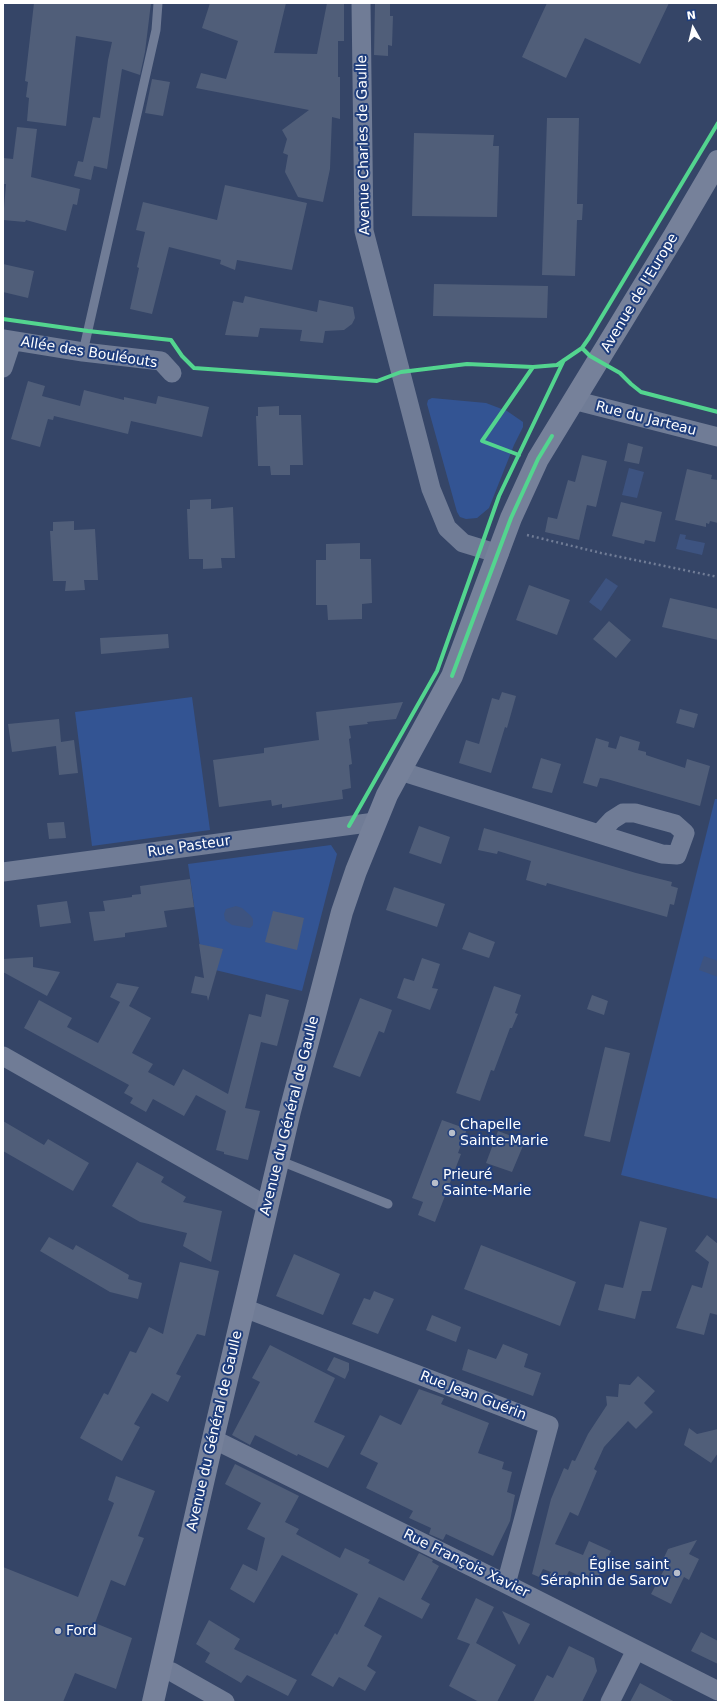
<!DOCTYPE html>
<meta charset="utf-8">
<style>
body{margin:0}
#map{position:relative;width:721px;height:1705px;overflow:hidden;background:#354567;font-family:"DejaVu Sans",sans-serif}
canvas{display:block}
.frame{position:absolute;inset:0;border:4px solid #fff;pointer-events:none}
.north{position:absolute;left:673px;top:8px;width:40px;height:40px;-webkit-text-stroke:3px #203e7c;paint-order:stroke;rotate:352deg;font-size:11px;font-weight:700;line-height:16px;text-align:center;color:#fff}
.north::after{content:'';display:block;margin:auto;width:14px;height:18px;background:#fff;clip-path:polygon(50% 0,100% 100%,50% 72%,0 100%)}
</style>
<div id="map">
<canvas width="721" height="1705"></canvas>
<div class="frame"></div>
<div class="north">N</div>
</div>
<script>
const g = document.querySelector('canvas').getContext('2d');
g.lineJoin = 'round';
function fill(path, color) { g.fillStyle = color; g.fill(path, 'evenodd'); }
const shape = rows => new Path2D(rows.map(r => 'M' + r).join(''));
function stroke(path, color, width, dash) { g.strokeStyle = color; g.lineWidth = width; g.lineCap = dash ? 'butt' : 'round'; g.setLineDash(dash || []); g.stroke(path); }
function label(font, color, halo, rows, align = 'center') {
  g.font = font + ' "DejaVu Sans",sans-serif'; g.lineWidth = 4; g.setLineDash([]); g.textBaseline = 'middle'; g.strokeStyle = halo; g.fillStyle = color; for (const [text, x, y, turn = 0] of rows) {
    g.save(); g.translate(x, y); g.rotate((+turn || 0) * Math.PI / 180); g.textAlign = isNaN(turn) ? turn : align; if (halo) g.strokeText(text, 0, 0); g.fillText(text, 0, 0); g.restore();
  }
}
fill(shape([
 [432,398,486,403,507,411,523,422,523,427,514,445,489,508,477,518,466,519,460,517,457,512,427,404,428,400],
 [192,697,210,830,92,846,75,712],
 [715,799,718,799,718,1199,621,1175],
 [331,845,337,854,302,991,203,967,188,864]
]), '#335493');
fill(shape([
 [629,468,644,472,637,498,622,495],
 [680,534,686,535,685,539,705,543,702,555,676,549],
 [606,578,618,586,601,611,589,602],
 [236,906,242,908,250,915,253,919,253,925,250,928,232,925,225,920,224,914,226,909],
 [704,956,718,961,718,977,699,970]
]), '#3d5380');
fill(shape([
 [34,3,151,3,145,52,140,75,122,69,107,169,94,166,91,180,74,176,78,161,83,162,93,117,100,118,108,60,112,42,76,36,66,126,27,121,29,98,26,97,28,82,25,81],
 [210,3,286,3,274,53,317,54,327,3,344,3,344,41,338,41,338,77,340,77,340,119,332,117,330,169,323,202,298,197,285,172,288,155,283,153,287,139,282,130,309,110,196,88,201,73,226,79,238,41,202,28],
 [375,3,390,3,390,16,393,16,392,46,388,45,388,56,374,55],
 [547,3,669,3,640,64,585,38,566,78,522,57],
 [152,79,170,82,163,116,145,113],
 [547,118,579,118,577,204,583,204,582,220,577,220,575,276,542,275],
 [17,127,37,129,31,177,80,189,77,205,73,204,66,231,26,220,25,222,3,220,6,184,3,184,3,158,13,159],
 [414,133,494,135,493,146,499,146,497,217,412,216],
 [225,185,307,203,292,270,237,260,235,270,220,264,221,260,169,247,152,314,130,309,139,268,137,267,145,232,136,230,143,202,217,220],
 [3,264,34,271,28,298,3,292],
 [434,284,548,286,547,318,433,316],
 [245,296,317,312,319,300,353,307,355,318,352,324,344,330,325,331,323,343,300,341,302,330,260,328,258,337,225,335,233,301,243,303],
 [28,381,45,386,42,396,80,406,84,390,124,400,124,397,156,404,158,396,209,407,202,437,131,421,128,434,54,416,53,420,48,419,40,447,11,439],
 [279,406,279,415,301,415,303,465,290,465,290,475,271,475,270,466,258,466,256,416,258,416,258,407],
 [628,443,643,447,639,464,624,461],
 [582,455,607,461,596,507,587,505,579,540,545,532,548,517,557,519,568,480,575,482],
 [687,469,712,475,711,479,718,480,718,523,710,521,709,524,706,523,706,527,675,520],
 [211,499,211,509,233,507,235,558,221,558,222,568,203,569,203,559,189,559,187,509,190,509,190,500],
 [621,502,662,512,655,542,645,540,644,544,612,536],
 [74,521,74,530,95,529,98,580,84,580,85,590,65,591,66,581,53,581,50,531,53,531,53,522],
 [360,543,360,559,371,559,372,603,362,604,362,619,328,620,327,605,316,605,316,560,326,560,326,544],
 [529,585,570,600,557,635,516,620],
 [670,598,718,609,718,640,662,627],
 [609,621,631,640,616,658,593,639],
 [168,634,169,648,101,654,100,638],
 [502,692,516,696,507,728,505,727,491,773,459,763,466,740,479,744,492,698,499,700],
 [403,702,396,719,367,722,368,724,349,726,351,738,349,739,352,764,349,765,351,788,342,790,343,799,282,808,282,804,272,806,271,800,219,807,213,760,264,753,264,748,319,740,316,712],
 [680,709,698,714,694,728,676,723],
 [59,719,61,742,74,740,78,773,59,775,56,746,12,752,8,724],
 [620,736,640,742,638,750,646,752,646,755,685,768,687,759,710,766,700,806,607,779,600,778,597,787,583,783,596,738,609,742,608,747,616,749],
 [541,758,561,764,552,793,532,788],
 [64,822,66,838,49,839,47,823],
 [419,826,450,837,441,864,409,853],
 [484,828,636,873,672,882,671,886,678,888,674,905,670,904,667,917,547,883,546,886,526,880,531,861,498,851,497,854,478,850],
 [190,879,194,907,164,911,167,927,125,933,125,937,94,941,89,912,105,911,103,901,132,897,132,895,141,894,140,886],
 [394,887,445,904,437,927,386,910],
 [67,901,71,923,40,927,37,905],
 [273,911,304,918,297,950,265,942],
 [469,932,495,942,489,958,462,949],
 [199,944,223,949,208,1001,207,996,191,993,195,976,204,978],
 [33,957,33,967,60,972,47,996,3,972,3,959],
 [422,958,440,964,432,988,438,989,430,1010,397,998,404,978,414,981],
 [117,983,139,987,129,1006,151,1018,132,1053,153,1064,148,1072,174,1086,183,1069,228,1094,249,1014,261,1017,266,994,289,1000,277,1046,261,1042,245,1108,260,1111,248,1160,224,1154,224,1152,216,1150,226,1111,196,1095,184,1116,153,1099,146,1112,130,1103,133,1098,124,1093,129,1085,24,1028,39,1000,72,1018,67,1027,98,1043,120,1002,110,997],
 [494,986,521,995,515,1013,518,1014,512,1028,510,1028,494,1071,491,1070,480,1101,456,1093],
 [592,995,608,1001,604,1015,587,1009],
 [360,998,392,1010,384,1033,379,1031,360,1077,333,1067],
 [605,1047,630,1053,610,1142,584,1136],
 [442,1120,467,1129,458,1153,461,1154,435,1222,418,1215,423,1202,412,1198],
 [3,1121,44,1145,48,1139,89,1163,73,1191,3,1151],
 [498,1131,525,1141,512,1172,486,1163],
 [137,1162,164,1177,161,1182,186,1197,183,1202,222,1211,211,1262,183,1246,187,1233,140,1222,112,1206],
 [640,1221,667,1228,651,1291,642,1291,635,1319,598,1310,605,1284,623,1288],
 [707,1235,718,1244,718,1315,710,1313,704,1335,676,1328,692,1285,702,1288,709,1262,695,1251],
 [49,1237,73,1250,76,1245,129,1275,128,1279,142,1283,138,1299,110,1292,40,1251],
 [481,1245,576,1282,560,1326,464,1289],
 [294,1254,340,1274,323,1315,276,1296],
 [180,1262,219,1271,205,1336,197,1334,176,1374,181,1376,168,1402,152,1393,134,1424,140,1427,122,1461,80,1438,104,1393,108,1395,130,1351,136,1353,149,1327,163,1334],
 [374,1291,394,1299,378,1334,352,1324,364,1298,370,1300],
 [432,1315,461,1327,456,1342,426,1330],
 [503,1344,528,1354,524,1367,541,1373,533,1396,462,1370,468,1349,496,1359],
 [270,1345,335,1378,314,1422,345,1436,328,1468,298,1454,297,1456,255,1435,250,1445,232,1435,260,1382,252,1378],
 [334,1357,349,1363,349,1370,345,1379,327,1370],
 [638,1376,655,1391,644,1403,653,1412,636,1429,628,1421,604,1447,594,1469,597,1471,578,1516,570,1512,555,1544,583,1555,589,1541,611,1551,595,1583,569,1571,563,1583,548,1577,551,1572,543,1569,539,1577,532,1574,551,1499,564,1468,568,1470,572,1460,575,1461,588,1434,607,1405,606,1396,618,1397,619,1384,630,1385],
 [419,1389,444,1398,441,1404,489,1423,478,1453,504,1462,502,1469,512,1472,507,1492,515,1495,510,1521,493,1556,446,1534,443,1540,429,1534,431,1528,409,1518,413,1511,366,1488,378,1463,360,1454,380,1415,401,1425],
 [689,1428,697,1434,718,1429,718,1453,711,1463,684,1445],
 [235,1464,299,1496,285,1522,299,1529,296,1534,340,1558,345,1548,370,1560,368,1563,404,1581,419,1553,433,1560,432,1562,439,1566,421,1599,430,1604,422,1619,379,1597,364,1626,382,1636,367,1666,376,1672,365,1691,339,1677,333,1687,311,1675,335,1633,337,1635,358,1594,282,1555,254,1603,230,1589,243,1564,257,1571,265,1538,247,1529,261,1503,225,1484],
 [116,1476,155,1491,138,1536,144,1538,125,1586,111,1580,95,1623,132,1638,116,1689,75,1673,63,1702,3,1702,3,1567,78,1597,114,1503,108,1500],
 [697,1540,689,1554,699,1559,689,1580,684,1577,671,1604,651,1594,665,1568,660,1566,668,1549],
 [476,1598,494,1607,476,1643,516,1665,497,1702,479,1702,449,1686,470,1644,457,1639],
 [502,1611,530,1624,519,1645],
 [209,1620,240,1639,234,1649,297,1680,288,1696,247,1675,241,1683,205,1662,210,1653,196,1644],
 [701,1632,718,1641,718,1664,691,1651],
 [569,1646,594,1658,597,1671,582,1702,533,1702,547,1675,553,1678],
 [640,1683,675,1702,630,1702]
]), '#505e79');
stroke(shape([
 [527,535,601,553,718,577]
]), '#707c96', 2.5, [2, 3]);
stroke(shape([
 [83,352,156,30,158,3],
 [278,1160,388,1204]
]), '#707c96', 9);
stroke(shape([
 [361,3,364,231,431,489,447,528,463,543,499,554],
 [3,339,83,352,161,361,172,373],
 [3,368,12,341],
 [573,400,718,437],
 [400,771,662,854,677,855,685,833,675,824,635,813,623,813,612,820,599,834],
 [3,872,375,822],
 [3,1056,267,1206],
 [244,1308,549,1425,506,1584],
 [213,1439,506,1584,718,1691],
 [161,1669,172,1672,225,1702],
 [610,1702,636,1650]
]), '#707c96', 19);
stroke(shape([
 [153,1702,213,1439,290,1111,342,912,356,871,387,795,452,676,511,518,538,459,674,236,718,161]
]), '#76819a', 22);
stroke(shape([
 [3,319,88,331,171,340,182,356,194,368,377,381,401,372,467,364,533,367,557,365,582,348,589,338,718,123],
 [582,348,590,356,620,373,631,384,641,392,718,412],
 [519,455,482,441,533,367],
 [452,676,511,518,538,459,552,436],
 [349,826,437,671,499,496,564,360]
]), '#53d58f', 4);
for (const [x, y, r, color] of [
 [452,1133,4,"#b8beca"],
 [435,1183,4,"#b8beca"],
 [677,1573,4,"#b8beca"],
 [58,1631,4,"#b8beca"]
]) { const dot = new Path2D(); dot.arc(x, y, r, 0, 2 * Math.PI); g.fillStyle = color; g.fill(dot); stroke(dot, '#203e7c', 1.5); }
label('14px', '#fff', '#203e7c', [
 ["Avenue Charles de Gaulle",364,145,-91],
 ["Avenue de l'Europe",640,293,-59],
 ["Allée des Bouléouts",89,353,9],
 ["Rue du Jarteau",646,419,14],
 ["Rue Pasteur",189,847,-8],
 ["Avenue du Général de Gaulle",290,1116,-76],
 ["Rue Jean Guérin",473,1396,21],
 ["Avenue du Général de Gaulle",215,1431,-77],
 ["Rue François Xavier",466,1564,26]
]);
label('14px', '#fff', '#203e7c', [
 ["Chapelle",460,1125],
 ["Sainte-Marie",460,1141],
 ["Prieuré",443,1175],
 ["Sainte-Marie",443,1191],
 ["Église saint",669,1565,"right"],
 ["Séraphin de Sarov",669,1581,"right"],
 ["Ford",66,1631]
], 'left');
</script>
